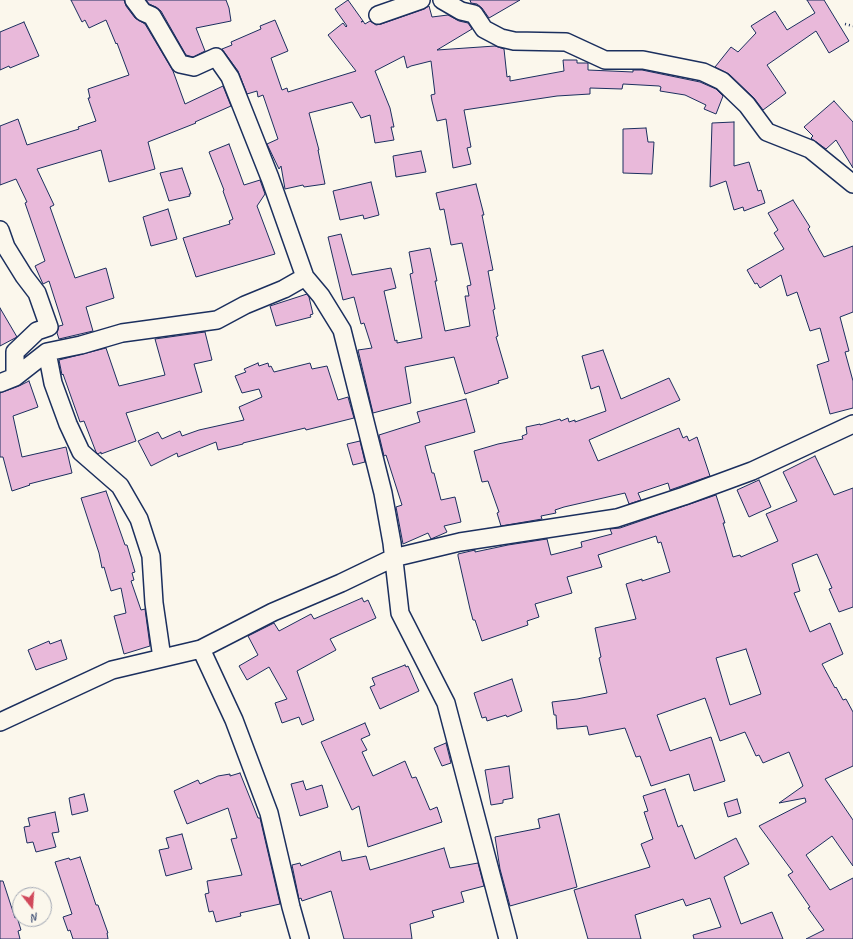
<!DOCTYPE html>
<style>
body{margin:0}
#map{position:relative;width:853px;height:939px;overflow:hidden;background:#fbf7ec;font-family:Caveat,sans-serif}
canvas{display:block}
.north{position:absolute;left:12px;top:887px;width:40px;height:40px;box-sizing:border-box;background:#fbf7ec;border:1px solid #a1a7b3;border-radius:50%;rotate:163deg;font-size:11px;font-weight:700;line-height:16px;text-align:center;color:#1b2f5e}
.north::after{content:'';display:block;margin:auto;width:14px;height:18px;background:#d1495b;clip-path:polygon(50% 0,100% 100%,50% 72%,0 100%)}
</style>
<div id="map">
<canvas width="853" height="939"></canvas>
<div class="north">N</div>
</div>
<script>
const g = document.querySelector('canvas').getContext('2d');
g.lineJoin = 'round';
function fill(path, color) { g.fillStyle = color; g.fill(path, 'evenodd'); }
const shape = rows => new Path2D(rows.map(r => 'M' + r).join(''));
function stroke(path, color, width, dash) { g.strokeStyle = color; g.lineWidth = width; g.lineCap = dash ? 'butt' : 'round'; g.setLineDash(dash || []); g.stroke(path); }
const building = shape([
 [71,0,124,0,126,6,135,18,145,24,173,71,185,104,223,86,231,106,195,122,196,123,148,142,155,169,109,182,101,150,37,169,54,205,50,207,75,278,106,268,114,298,86,307,93,331,59,339,57,333,59,326,63,325,49,281,43,284,35,266,45,261,25,203,27,202,16,179,0,185,0,126,18,119,27,145,79,129,78,127,96,121,88,98,90,98,88,89,129,75,117,43,116,44,106,20,89,28,85,20,82,22,71,0],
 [146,0,226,0,229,8,231,21,196,28,205,51,193,57,186,55,161,11,156,7,149,4,146,0],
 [348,0,363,21,361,22,363,21,365,24,370,21,376,25,381,24,424,9,429,6,432,17,448,15,459,21,468,23,472,29,437,50,495,46,504,49,507,77,510,76,510,81,564,71,563,60,577,60,577,63,588,63,588,70,633,72,633,70,642,70,700,82,716,89,723,96,716,114,704,109,706,105,685,95,660,91,661,87,659,86,623,84,622,89,590,88,590,94,557,96,464,110,471,147,467,148,471,164,453,168,446,119,437,121,432,101,431,95,435,94,431,61,411,66,407,68,404,56,375,71,390,108,394,127,391,127,394,140,375,143,370,115,361,118,352,102,309,113,319,150,318,150,325,184,304,187,303,185,285,189,281,166,279,169,267,144,278,139,263,95,258,97,257,91,247,94,238,71,222,49,232,45,231,42,261,29,260,26,275,20,288,51,271,58,282,90,287,88,288,92,356,71,328,35,343,23,346,27,347,26,335,9,348,0],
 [470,0,520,0,489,18,482,8,477,4,471,3,470,0],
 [807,0,824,0,849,41,829,53,816,31,767,65,786,93,763,110,754,98,729,74,715,67,731,47,738,52,756,33,751,26,775,11,787,30,815,13,807,0],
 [24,22,39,56,10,68,9,66,0,70,0,32,24,22],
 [834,101,853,122,853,168,836,140,826,149,812,139,811,138,813,136,804,127,834,101],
 [734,122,734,166,749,162,758,191,761,190,765,203,744,211,743,207,734,210,726,181,710,187,712,123,734,122],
 [646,128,648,142,654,142,652,174,623,173,623,129,646,128],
 [229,144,244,185,260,180,265,194,257,206,275,254,196,277,183,238,230,224,229,221,233,219,223,191,224,190,209,152,229,144],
 [421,151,426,172,396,177,393,156,421,151],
 [182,168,191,194,189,194,190,196,169,201,160,173,182,168],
 [371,182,379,215,364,219,363,215,340,220,333,191,371,182],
 [476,184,484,215,482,215,493,270,488,271,495,309,493,310,498,336,496,337,508,378,498,381,499,383,465,394,454,357,405,367,411,403,373,413,358,350,372,348,364,323,361,324,354,297,343,300,328,237,341,234,352,275,391,268,396,288,384,291,395,341,397,340,397,343,422,338,410,274,413,273,409,252,430,248,437,281,435,281,445,331,470,326,465,296,469,296,467,286,471,285,462,243,451,245,444,209,440,210,436,193,476,184],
 [793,200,810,227,808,229,824,257,853,246,853,312,840,317,849,351,845,352,853,381,853,408,830,414,817,365,829,361,820,328,810,331,797,292,787,296,781,275,760,288,757,283,755,284,747,270,784,249,774,233,778,230,768,213,793,200],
 [168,209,177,239,151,246,143,217,168,209],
 [307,294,309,297,313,314,310,315,311,317,276,326,270,306,307,294],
 [0,308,17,337,0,346,0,308],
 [205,332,212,360,194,364,202,392,126,413,136,441,101,454,101,452,98,454,96,452,84,421,80,422,63,374,62,375,59,360,106,348,119,386,165,375,155,339,205,332],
 [603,350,621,399,669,378,680,400,589,440,598,461,679,428,683,438,687,436,689,441,697,437,710,476,670,490,668,483,638,493,641,500,629,504,625,493,564,507,555,510,556,513,541,516,542,519,501,526,497,513,499,512,488,481,482,482,474,451,498,444,523,439,522,436,527,434,526,427,540,424,540,425,560,419,561,421,568,418,569,422,575,420,575,422,606,411,599,386,591,389,582,356,603,350],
 [258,363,259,366,268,363,269,367,271,366,274,372,310,363,312,369,327,366,338,400,348,397,354,418,306,430,305,428,243,443,243,444,218,450,216,442,178,457,177,453,151,466,138,441,158,432,162,439,180,431,182,436,199,430,244,420,239,407,262,397,259,389,242,393,235,376,246,372,244,369,258,363],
 [29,381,38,407,13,416,22,457,66,447,72,473,29,484,30,485,12,491,3,457,0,457,0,393,19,386,29,381],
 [466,399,475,432,425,446,432,473,434,473,441,500,455,497,461,522,444,526,447,532,431,539,428,533,403,544,396,507,402,505,386,455,384,456,379,435,420,422,417,412,466,399],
 [360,441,365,462,353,465,347,444,360,441],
 [815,456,834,495,853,488,853,607,839,612,829,589,832,588,817,554,792,564,800,591,794,593,810,632,830,623,843,654,822,664,835,688,836,687,843,700,846,699,853,712,853,766,825,779,853,820,853,866,832,836,806,855,830,890,853,878,853,939,806,939,824,930,808,908,810,907,788,875,793,872,759,826,806,802,805,798,779,803,803,786,789,752,763,763,759,755,756,756,745,732,720,741,705,698,657,715,670,751,711,737,725,781,694,791,689,774,651,786,640,756,636,757,625,728,589,735,587,726,557,729,556,715,554,715,552,702,577,699,607,693,599,658,601,657,595,628,636,619,626,584,642,579,642,581,670,572,661,542,658,543,656,536,598,555,602,567,567,577,572,593,535,604,539,617,527,621,528,625,482,641,475,620,473,620,470,609,458,556,458,554,475,550,475,552,508,545,547,539,551,555,582,547,581,542,612,534,610,529,620,528,716,495,725,523,723,523,733,557,740,555,741,557,778,541,766,514,797,501,783,472,815,456],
 [746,649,761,694,730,705,716,658,746,649],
 [759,480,771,507,749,517,737,490,759,480],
 [106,491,125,545,127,545,135,572,132,573,134,580,131,581,141,610,145,609,150,646,124,654,114,616,126,613,121,588,111,591,104,567,102,568,99,553,81,498,106,491],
 [362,598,364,602,368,600,376,618,330,639,336,650,297,671,314,720,302,725,299,717,282,723,275,703,287,699,269,667,247,680,239,666,258,655,248,636,274,623,279,631,311,614,314,619,362,598],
 [61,640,67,659,36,670,28,650,49,641,50,644,61,640],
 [405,665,406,667,408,666,419,691,380,709,370,687,375,685,372,678,405,665],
 [512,679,522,711,507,717,506,715,487,721,486,717,482,718,474,693,512,679],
 [365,723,370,735,361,739,367,750,362,752,373,776,405,761,412,778,416,777,430,810,437,807,442,822,368,847,359,806,352,810,321,742,365,723],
 [446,743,451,763,442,766,434,748,446,743],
 [509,766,513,798,503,800,503,803,491,805,485,770,509,766],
 [240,773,258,818,260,818,280,904,240,913,241,916,216,922,213,911,209,912,205,894,209,893,207,881,242,875,231,839,237,838,228,808,187,824,174,791,198,780,200,784,218,776,230,774,230,776,240,773],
 [303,781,306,790,322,785,328,807,300,816,291,784,303,781],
 [665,789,678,827,682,825,695,859,736,838,749,864,724,877,741,924,772,912,783,939,694,939,693,935,721,927,710,898,686,906,683,899,635,915,641,939,588,939,574,890,650,867,641,844,653,839,644,812,648,811,643,796,665,789],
 [84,794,88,811,72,815,69,798,84,794],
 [737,799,741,813,728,817,724,803,737,799],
 [55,812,59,832,52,833,56,847,36,852,33,842,27,843,24,827,30,826,28,818,55,812],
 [559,814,577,887,510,906,500,869,495,837,540,828,538,819,559,814],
 [182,834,192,869,166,876,159,850,169,848,166,838,182,834],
 [444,848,450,868,478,863,484,886,461,892,464,902,432,911,434,917,410,924,412,939,344,939,331,891,302,901,301,898,299,899,292,865,300,863,301,866,340,851,342,861,366,856,370,870,444,848],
 [80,857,96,905,98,905,108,933,107,933,108,939,73,939,70,930,68,931,63,917,72,914,55,862,69,858,70,860,80,857],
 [0,881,3,881,15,918,17,917,21,930,18,931,20,939,0,939,0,881]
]);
fill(building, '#e9b9da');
stroke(building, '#1b2f5e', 1);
const minor = shape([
 [134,0,143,12,152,16,180,64,194,67,216,57,230,77,270,178,305,277,321,296,342,330,383,493,392,543,400,613,446,703,508,939],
 [442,0,461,11,474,14,484,29,501,38,514,41,566,42,605,60,643,60,703,72,722,81,747,105,767,132,810,149,853,184],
 [378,15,421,0],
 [0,230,6,247,24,276,37,293,49,327,37,331,15,352,15,377],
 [47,352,53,383,68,424,81,452,120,486,139,519,151,556,154,603,162,658],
 [0,383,15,377,47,352,81,345,122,333,217,320,245,305,284,289,305,277],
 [201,649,234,720,269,813,291,907,300,939],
 [0,722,112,670,201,649,273,612,341,583,393,558,460,542,617,518,684,496,752,471,853,424]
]);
stroke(minor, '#1b2f5e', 20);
stroke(shape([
 [845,24,853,26]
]), '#1b2f5e', 2.5, [1, 3]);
stroke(minor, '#fbf7ec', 17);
</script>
